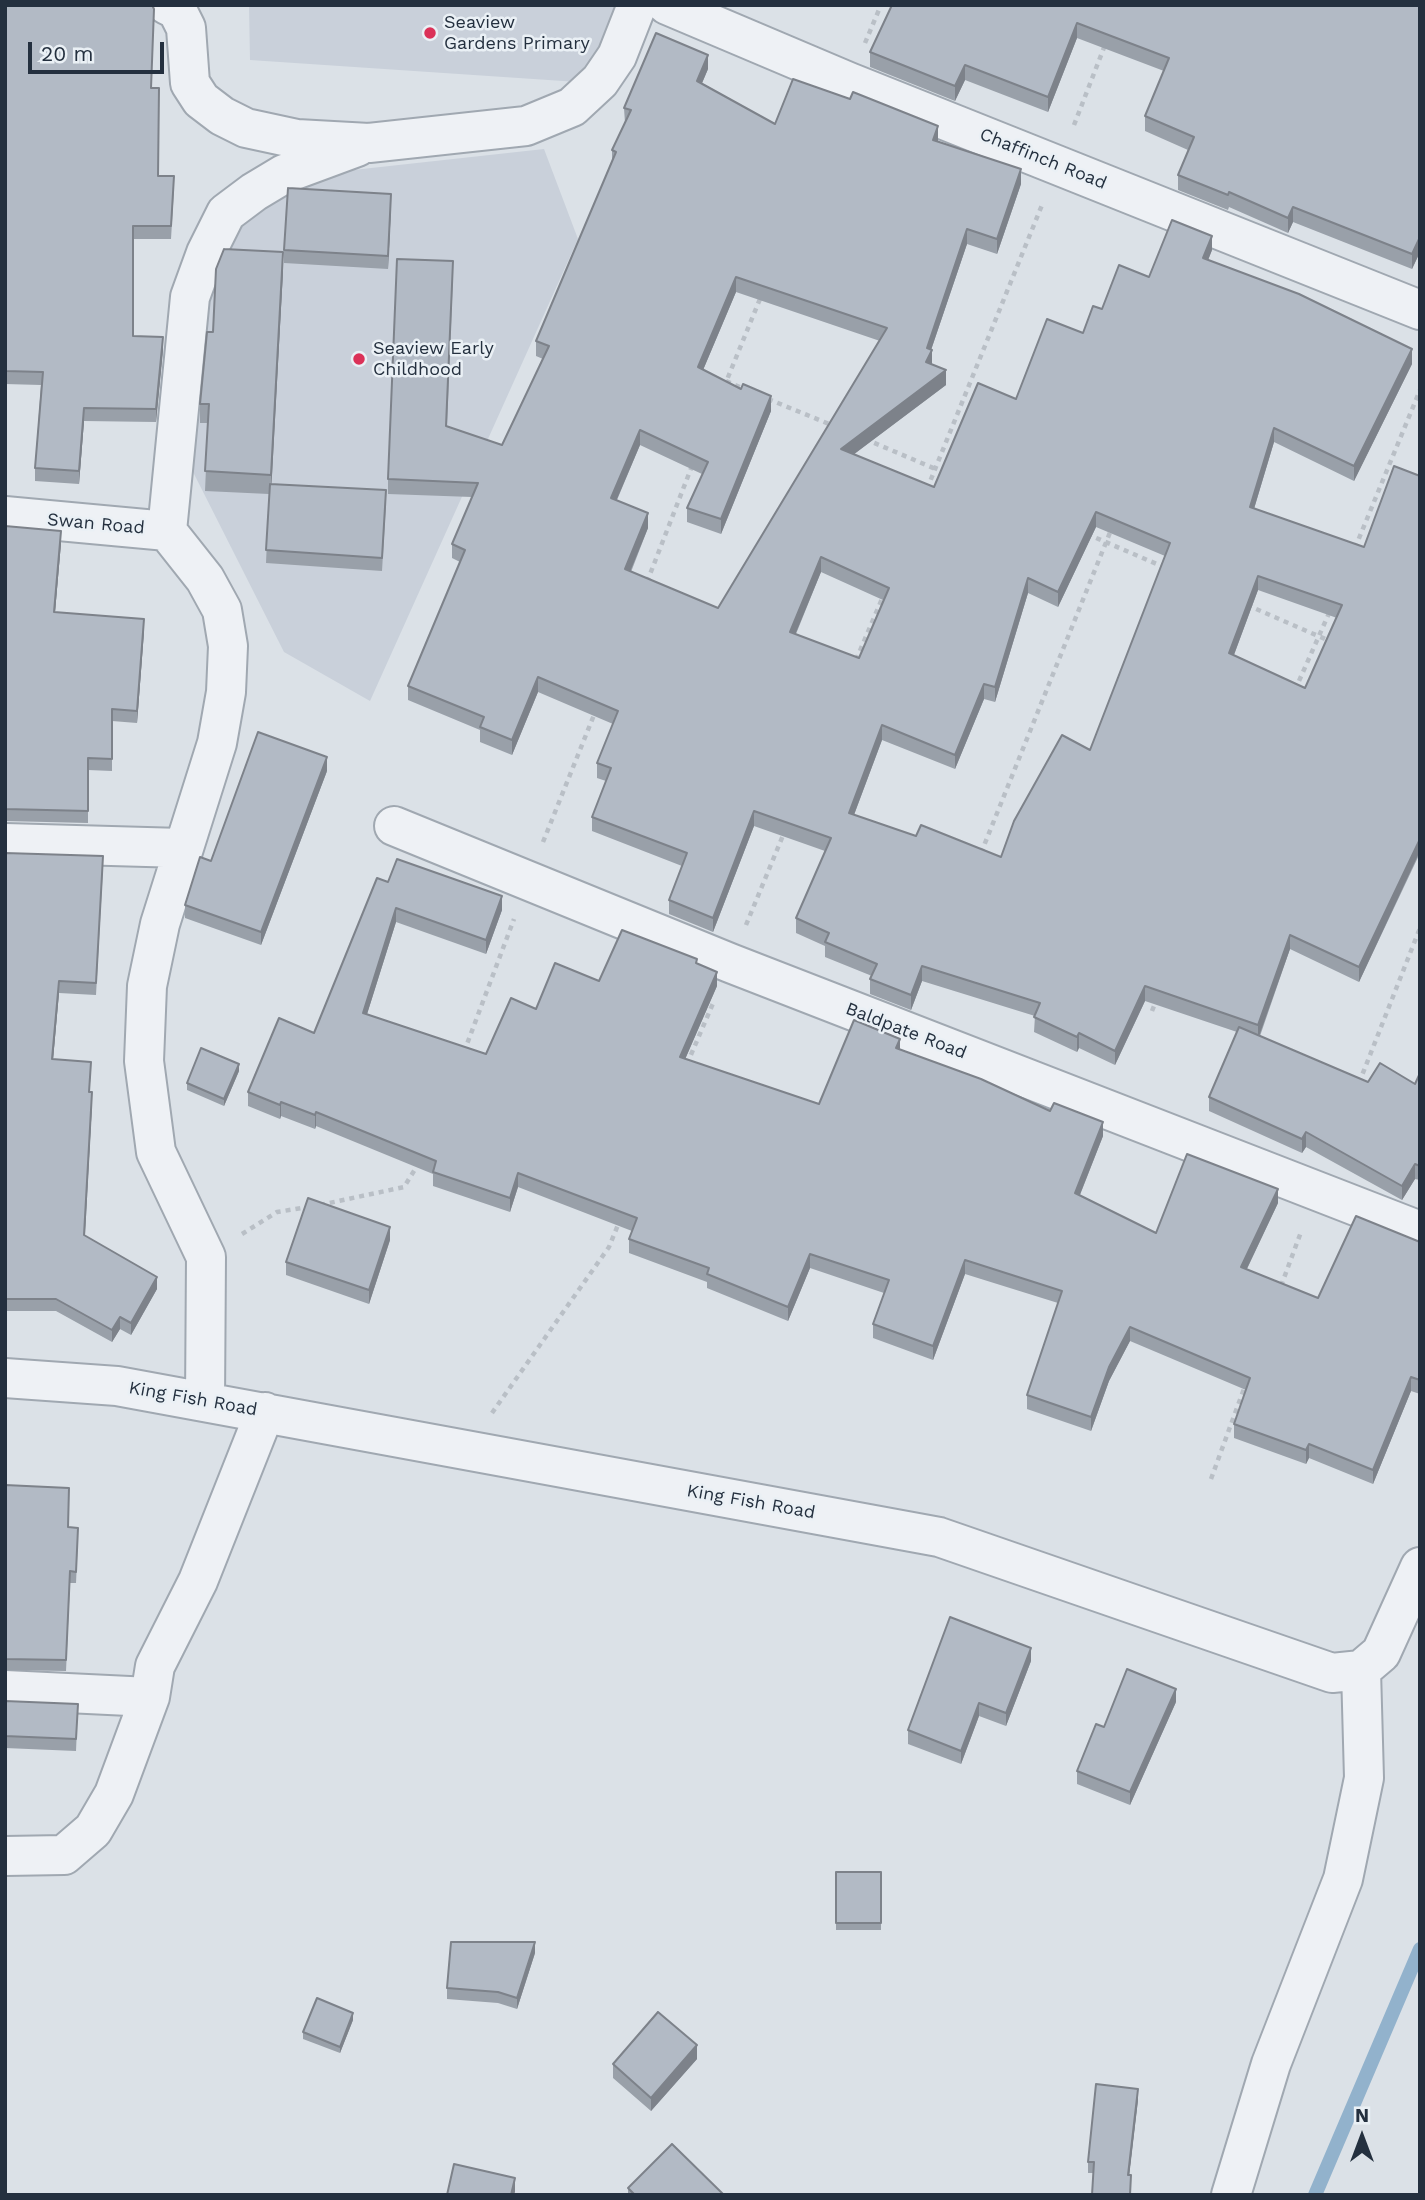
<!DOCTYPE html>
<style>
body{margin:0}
#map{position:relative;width:1425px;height:2200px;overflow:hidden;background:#dbe1e7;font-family:"Work Sans",sans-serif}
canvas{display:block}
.frame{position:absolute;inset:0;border:7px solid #24303f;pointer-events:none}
.north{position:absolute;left:1327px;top:2102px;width:70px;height:70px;-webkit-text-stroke:5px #eaf0f5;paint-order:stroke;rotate:0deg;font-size:19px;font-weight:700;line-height:28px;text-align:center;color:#24303f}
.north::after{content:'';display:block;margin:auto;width:24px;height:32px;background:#24303f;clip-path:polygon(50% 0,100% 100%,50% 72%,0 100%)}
.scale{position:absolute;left:28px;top:42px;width:136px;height:32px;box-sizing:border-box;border:4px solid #24303f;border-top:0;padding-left:9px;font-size:21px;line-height:24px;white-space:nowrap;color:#24303f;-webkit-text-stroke:5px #eaf0f5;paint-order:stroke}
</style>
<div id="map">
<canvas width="1425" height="2200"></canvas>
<div class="frame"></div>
<div class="north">N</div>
<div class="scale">20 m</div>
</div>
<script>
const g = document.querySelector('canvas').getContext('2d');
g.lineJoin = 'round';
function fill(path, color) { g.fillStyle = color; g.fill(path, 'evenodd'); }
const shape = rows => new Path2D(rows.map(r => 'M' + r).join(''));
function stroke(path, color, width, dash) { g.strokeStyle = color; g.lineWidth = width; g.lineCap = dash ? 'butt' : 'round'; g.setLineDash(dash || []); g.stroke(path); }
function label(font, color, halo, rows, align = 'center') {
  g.font = font + ' "Work Sans",sans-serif'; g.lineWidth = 5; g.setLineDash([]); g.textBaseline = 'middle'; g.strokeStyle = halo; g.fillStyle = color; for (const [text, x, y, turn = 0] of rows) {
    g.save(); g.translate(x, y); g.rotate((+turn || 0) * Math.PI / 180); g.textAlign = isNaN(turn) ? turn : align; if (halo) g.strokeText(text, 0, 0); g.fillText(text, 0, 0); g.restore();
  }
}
fill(shape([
 [249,5,621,5,593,83,250,60],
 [544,149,578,239,370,701,284,652,190,466,197,253,235,183]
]), '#c9d0da');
stroke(shape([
 [1315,2195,1420,1949]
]), '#92b2cc', 14);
const minor = shape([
 [167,5,177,10,186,28,190,83,201,100,222,116,246,128,297,139,369,143,526,126,572,107,600,81,617,56,637,5],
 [667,5,849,82,1420,310],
 [5,516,167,531,205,579,222,610,228,646,226,692,217,743,160,924,147,986,144,1061,156,1152,206,1257,205,1401],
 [167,531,190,297,206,253,226,213,254,192,284,174,357,147],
 [394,826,730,963,1420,1231],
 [5,843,182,848],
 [5,1378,117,1386,939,1537,1332,1673,1361,1670,1381,1653,1420,1567],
 [5,1690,150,1697],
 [5,1856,64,1855,93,1830,114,1794,150,1697,155,1666,198,1581,265,1412],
 [1231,2195,1271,2064,1343,1879,1364,1778,1361,1670]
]);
stroke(minor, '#a0a8b1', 42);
stroke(shape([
 [865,43,881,5],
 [1074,125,1105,45],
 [726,381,744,389],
 [724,387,762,294],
 [768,399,834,426],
 [865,439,938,470],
 [927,489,1042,205],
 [1087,534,1166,568],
 [1355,548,1420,390],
 [647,582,692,466],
 [1247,605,1332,642],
 [856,660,884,594],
 [1295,690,1330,611],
 [543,842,596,710],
 [981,853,1111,530],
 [746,925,784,833],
 [1152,1011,1156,1001],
 [464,1052,514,919],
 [687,1064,714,1001],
 [1359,1083,1420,928],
 [320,1205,404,1187,419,1163],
 [242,1234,277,1212,308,1207],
 [1281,1286,1301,1232],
 [492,1413,609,1247,620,1220],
 [1211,1479,1245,1386]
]), '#b9bfc6', 4.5, [5, 5]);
stroke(minor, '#eef1f5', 38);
fill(shape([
 [5,5,152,88,158,176,174,189,171,239,133,239,133,336,163,350,156,422,84,421,79,484,35,481,35,468,41,385,5,384],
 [892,5,1420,5,1420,252,1412,269,1293,222,1288,233,1229,207,1228,210,1178,190,1178,175,1188,150,1145,131,1145,116,1164,71,1077,38,1048,112,965,80,955,101,870,67,870,52],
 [708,69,702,83,775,124,938,142,1021,184,997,254,967,244,931,350,932,364,946,385,854,454,934,487,1016,399,1083,333,1102,309,1149,277,1212,250,1208,260,1412,364,1354,481,1274,442,1254,509,1364,547,1420,476,1420,853,1359,982,1290,949,1260,1036,1368,1082,1415,1084,1420,1073,1420,1180,1415,1179,1402,1200,1306,1147,1302,1153,1209,1111,1209,1097,1237,1032,1145,1001,1115,1065,1079,1048,1077,1052,1034,1032,1035,1016,922,981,911,1010,870,994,870,979,872,976,825,957,825,946,796,933,796,918,825,851,754,826,713,932,669,914,669,900,682,866,592,831,592,817,606,781,597,778,597,763,613,724,538,692,512,755,480,742,480,730,408,700,408,686,460,562,452,558,452,544,472,497,388,494,388,479,453,276,447,426,502,445,543,359,536,356,536,341,612,163,612,150,625,123,624,108],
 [736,292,880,341,718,608,631,572,648,528,617,500,640,445,702,474,687,508,687,522,721,534,771,411,703,370],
 [1096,527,1165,556,1090,750,1001,857,916,836,854,815,882,740,955,769,984,699,995,702,1028,593,1058,607],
 [821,572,883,600,859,658,796,634],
 [1258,590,1337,618,1305,688,1234,655],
 [391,207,388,269,284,263,284,250],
 [283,271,271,484,386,504,382,571,266,563,269,494,205,491,208,423,200,423,200,404,213,332],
 [5,526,61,543,55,612,144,631,137,723,112,721,112,771,88,770,88,823,5,821],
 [327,771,261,945,185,918,185,905,211,861],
 [5,853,103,868,96,995,59,993,53,1060,91,1074,89,1092,92,1104,85,1236,157,1289,131,1335,120,1329,112,1342,56,1311,5,1311],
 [388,882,502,910,486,954,396,922,367,1014,486,1054,536,1009,599,981,697,963,717,986,685,1059,819,1104,900,1050,1103,1136,1080,1195,1156,1233,1278,1203,1247,1269,1318,1298,1420,1242,1420,1394,1411,1391,1373,1484,1309,1458,1306,1464,1234,1438,1234,1424,1246,1390,1130,1341,1109,1381,1091,1431,1027,1409,1027,1395,1058,1303,965,1274,933,1360,873,1338,873,1324,884,1293,810,1268,788,1321,707,1288,707,1282,629,1253,629,1239,632,1231,518,1187,510,1212,433,1186,433,1174,316,1126,315,1129,281,1116,280,1119,248,1106,248,1092,314,1033],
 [239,1071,224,1106,187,1090,187,1083],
 [390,1240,369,1304,286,1275,286,1262],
 [5,1485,68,1527,78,1539,76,1583,70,1583,66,1671,5,1670],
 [1031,1661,1006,1726,979,1716,961,1764,908,1744,908,1730],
 [5,1701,78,1704,76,1751,5,1748],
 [1176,1702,1130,1805,1077,1784,1077,1771],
 [836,1872,881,1872,881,1930,836,1930],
 [535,1953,517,2009,498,2003,447,1999,447,1988],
 [353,2020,340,2053,303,2039,303,2032],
 [697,2059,651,2111,613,2078,613,2064],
 [1138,2100,1129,2175,1131,2175,1131,2195,1092,2195,1093,2173,1088,2173,1088,2162],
 [628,2188,724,2195,628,2195]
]), '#99a0a9');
fill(shape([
 [1077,23,1077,38,1048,112,1048,97],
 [708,55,708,69,697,95,697,81],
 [965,65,965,80,955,101,955,86],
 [938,126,938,141,933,155,933,140],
 [1021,169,1021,184,997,254,997,239],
 [391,194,391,207,388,269,388,256],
 [1293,207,1293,222,1288,233,1288,218],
 [967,229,967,244,930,353,932,350,932,365,926,376,927,348],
 [1212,236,1212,250,1203,273,1203,258],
 [1420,237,1420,252,1412,269,1412,254],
 [283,252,283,271,271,494,271,475],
 [736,277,736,292,698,382,698,367],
 [163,337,163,350,156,422,156,409],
 [1412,349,1412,364,1354,481,1354,466],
 [946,370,946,385,841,464,841,449],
 [771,396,771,411,721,534,721,519],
 [84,408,84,421,79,484,79,471],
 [1274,428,1274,442,1250,522,1250,507],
 [640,430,640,445,611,513,611,498],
 [1096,512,1096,527,1058,607,1058,592],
 [648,513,648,528,625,584,625,569],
 [61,531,61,543,54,624,54,612],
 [821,557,821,572,790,647,790,632],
 [1258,576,1258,590,1229,668,1229,653],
 [1028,578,1028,593,995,702,995,687],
 [144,619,144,631,137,723,137,711],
 [538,677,538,692,512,755,512,740],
 [984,684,984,699,955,769,955,755],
 [882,725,882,740,849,828,849,813],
 [327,757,327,771,261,945,261,932],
 [754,811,754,826,713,932,713,918],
 [1419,838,1419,853,1359,982,1359,967],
 [502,896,502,910,486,954,486,940],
 [396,908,396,922,363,1027,363,1013],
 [1290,935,1290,949,1258,1039,1258,1025],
 [922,966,922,981,911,1010,911,995],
 [717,972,717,986,680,1071,680,1057],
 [59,981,59,993,52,1071,52,1059],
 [1145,986,1145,1001,1115,1065,1115,1051],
 [1079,1033,1079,1048,1077,1052,1077,1037],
 [900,1039,900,1053,896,1048],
 [239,1064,239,1071,224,1106,224,1099],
 [92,1092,92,1104,84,1247,84,1235],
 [281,1102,281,1116,280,1119,280,1105],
 [316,1112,316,1126,315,1129,315,1115],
 [1103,1122,1103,1136,1075,1207,1075,1193],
 [1306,1132,1306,1147,1302,1153,1302,1139],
 [1415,1164,1415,1179,1402,1200,1402,1186],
 [518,1173,518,1187,510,1212,510,1198],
 [1278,1189,1278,1203,1241,1281,1241,1267],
 [390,1227,390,1240,369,1304,369,1290],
 [810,1254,810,1268,788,1321,788,1307],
 [965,1260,965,1274,933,1360,933,1346],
 [157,1277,157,1289,131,1335,131,1323],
 [120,1317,120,1329,112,1342,112,1330],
 [1130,1327,1130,1341,1109,1381,1091,1431,1091,1417,1109,1367],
 [1411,1377,1411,1391,1373,1484,1373,1470],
 [1309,1444,1309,1458,1306,1464,1306,1450],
 [1031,1648,1031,1661,1006,1726,1006,1713],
 [1176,1689,1176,1702,1130,1805,1130,1792],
 [979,1703,979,1716,961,1764,961,1751],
 [535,1942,535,1953,517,2009,517,1998],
 [353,2013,353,2020,340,2053,340,2047],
 [697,2045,697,2059,651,2111,651,2098],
 [1138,2089,1138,2100,1128,2186,1128,2175],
 [515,2178,515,2192,514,2195,511,2195]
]), '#7d828a');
const building = shape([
 [5,5,152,5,154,9,151,88,159,88,158,176,174,176,171,226,133,226,133,336,163,337,156,409,84,408,79,471,35,468,43,372,5,371,5,5],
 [892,5,1420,5,1420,237,1412,254,1293,207,1288,218,1229,192,1228,195,1178,175,1194,137,1145,116,1169,58,1077,23,1048,97,965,65,955,86,870,52,892,5],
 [656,33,708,55,697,81,775,124,793,79,850,99,853,92,938,126,933,140,1021,169,997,239,967,229,927,348,932,350,926,362,946,370,841,449,934,487,978,383,1016,399,1047,319,1083,333,1093,306,1102,309,1119,265,1149,277,1172,220,1212,236,1203,258,1299,294,1412,349,1354,466,1274,428,1250,507,1364,547,1394,466,1420,476,1420,839,1359,967,1290,935,1258,1025,1145,986,1115,1051,1079,1033,1077,1037,1034,1017,1040,1003,922,966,911,995,870,979,877,964,825,942,829,933,796,918,831,838,754,811,713,918,669,900,687,853,592,817,611,768,597,763,618,711,538,677,512,740,480,727,484,717,408,686,465,550,452,544,478,483,388,479,397,259,453,261,446,426,502,445,549,346,536,341,616,152,612,150,631,110,624,108,656,33],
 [736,277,887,328,718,608,625,569,648,513,611,498,640,430,708,462,687,508,721,519,771,396,743,384,741,389,698,367,736,277],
 [1096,512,1170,543,1090,750,1062,735,1014,821,1001,857,921,825,916,836,849,813,882,725,955,755,984,684,995,687,1028,578,1058,592,1096,512],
 [821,557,889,588,859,658,790,632,821,557],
 [1258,576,1342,605,1305,688,1229,653,1258,576],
 [288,188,391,194,388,256,284,250,288,188],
 [224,249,283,252,271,475,205,471,209,404,200,404,207,332,213,332,216,269,224,249],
 [270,484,386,490,382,558,266,550,270,484],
 [5,526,61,531,54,612,144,619,137,711,112,709,112,759,88,758,88,811,5,809,5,526],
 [258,732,327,757,261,932,185,905,200,857,211,861,258,732],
 [5,853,103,856,96,983,59,981,52,1059,91,1062,89,1092,92,1092,84,1235,157,1277,131,1323,120,1317,112,1330,56,1299,5,1299,5,853],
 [397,859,502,896,486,940,396,908,363,1013,486,1054,511,998,536,1009,555,963,599,981,622,930,697,959,696,963,717,972,680,1057,819,1104,854,1020,900,1039,896,1048,981,1079,1050,1111,1054,1103,1103,1122,1075,1193,1156,1233,1187,1154,1278,1189,1241,1267,1318,1298,1356,1216,1420,1242,1420,1380,1411,1377,1373,1470,1309,1444,1306,1450,1234,1424,1250,1378,1130,1327,1109,1367,1091,1417,1027,1395,1062,1291,965,1260,933,1346,873,1324,889,1280,810,1254,788,1307,707,1274,709,1268,629,1239,637,1218,518,1173,510,1198,433,1172,436,1161,316,1112,315,1115,281,1102,280,1105,248,1092,279,1018,314,1033,377,878,388,882,397,859],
 [1239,1027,1368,1082,1380,1063,1415,1084,1420,1073,1420,1166,1415,1164,1402,1186,1306,1132,1302,1139,1209,1097,1239,1027],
 [201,1048,239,1064,224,1099,187,1083,201,1048],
 [308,1198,390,1227,369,1290,286,1262,308,1198],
 [5,1485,69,1488,68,1527,78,1528,76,1572,70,1571,66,1660,5,1659,5,1485],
 [950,1617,1031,1648,1006,1713,979,1703,961,1751,908,1730,950,1617],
 [1127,1669,1176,1689,1130,1792,1077,1771,1096,1724,1104,1727,1127,1669],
 [5,1701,78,1704,76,1739,5,1736,5,1701],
 [836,1872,881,1872,881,1923,836,1923,836,1872],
 [451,1942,535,1942,517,1998,498,1992,447,1988,451,1942],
 [317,1998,353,2013,340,2047,303,2032,317,1998],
 [658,2012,697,2045,651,2098,613,2064,658,2012],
 [1096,2084,1138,2089,1128,2175,1131,2175,1130,2195,1092,2195,1094,2162,1088,2162,1096,2084],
 [672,2144,724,2195,635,2195,628,2188,672,2144],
 [454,2164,515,2178,511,2195,447,2195,454,2164]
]);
fill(building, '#b2bac5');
stroke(building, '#7d828a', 2);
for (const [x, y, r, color] of [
 [430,33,7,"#db3158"],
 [359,359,7,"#db3158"]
]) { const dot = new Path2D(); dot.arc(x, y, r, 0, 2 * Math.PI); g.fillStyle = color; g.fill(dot); stroke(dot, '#eaf0f5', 2.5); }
label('18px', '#24303f', '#eaf0f5', [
 ["Seaview",444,23],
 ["Gardens Primary",444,44],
 ["Seaview Early",373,349],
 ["Childhood",373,370]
], 'left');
label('18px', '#24303f', '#eaf0f5', [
 ["Chaffinch Road",1043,159,22],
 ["Swan Road",96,524,5],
 ["Baldpate Road",906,1031,21],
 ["King Fish Road",193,1399,10],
 ["King Fish Road",751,1502,10]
]);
</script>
